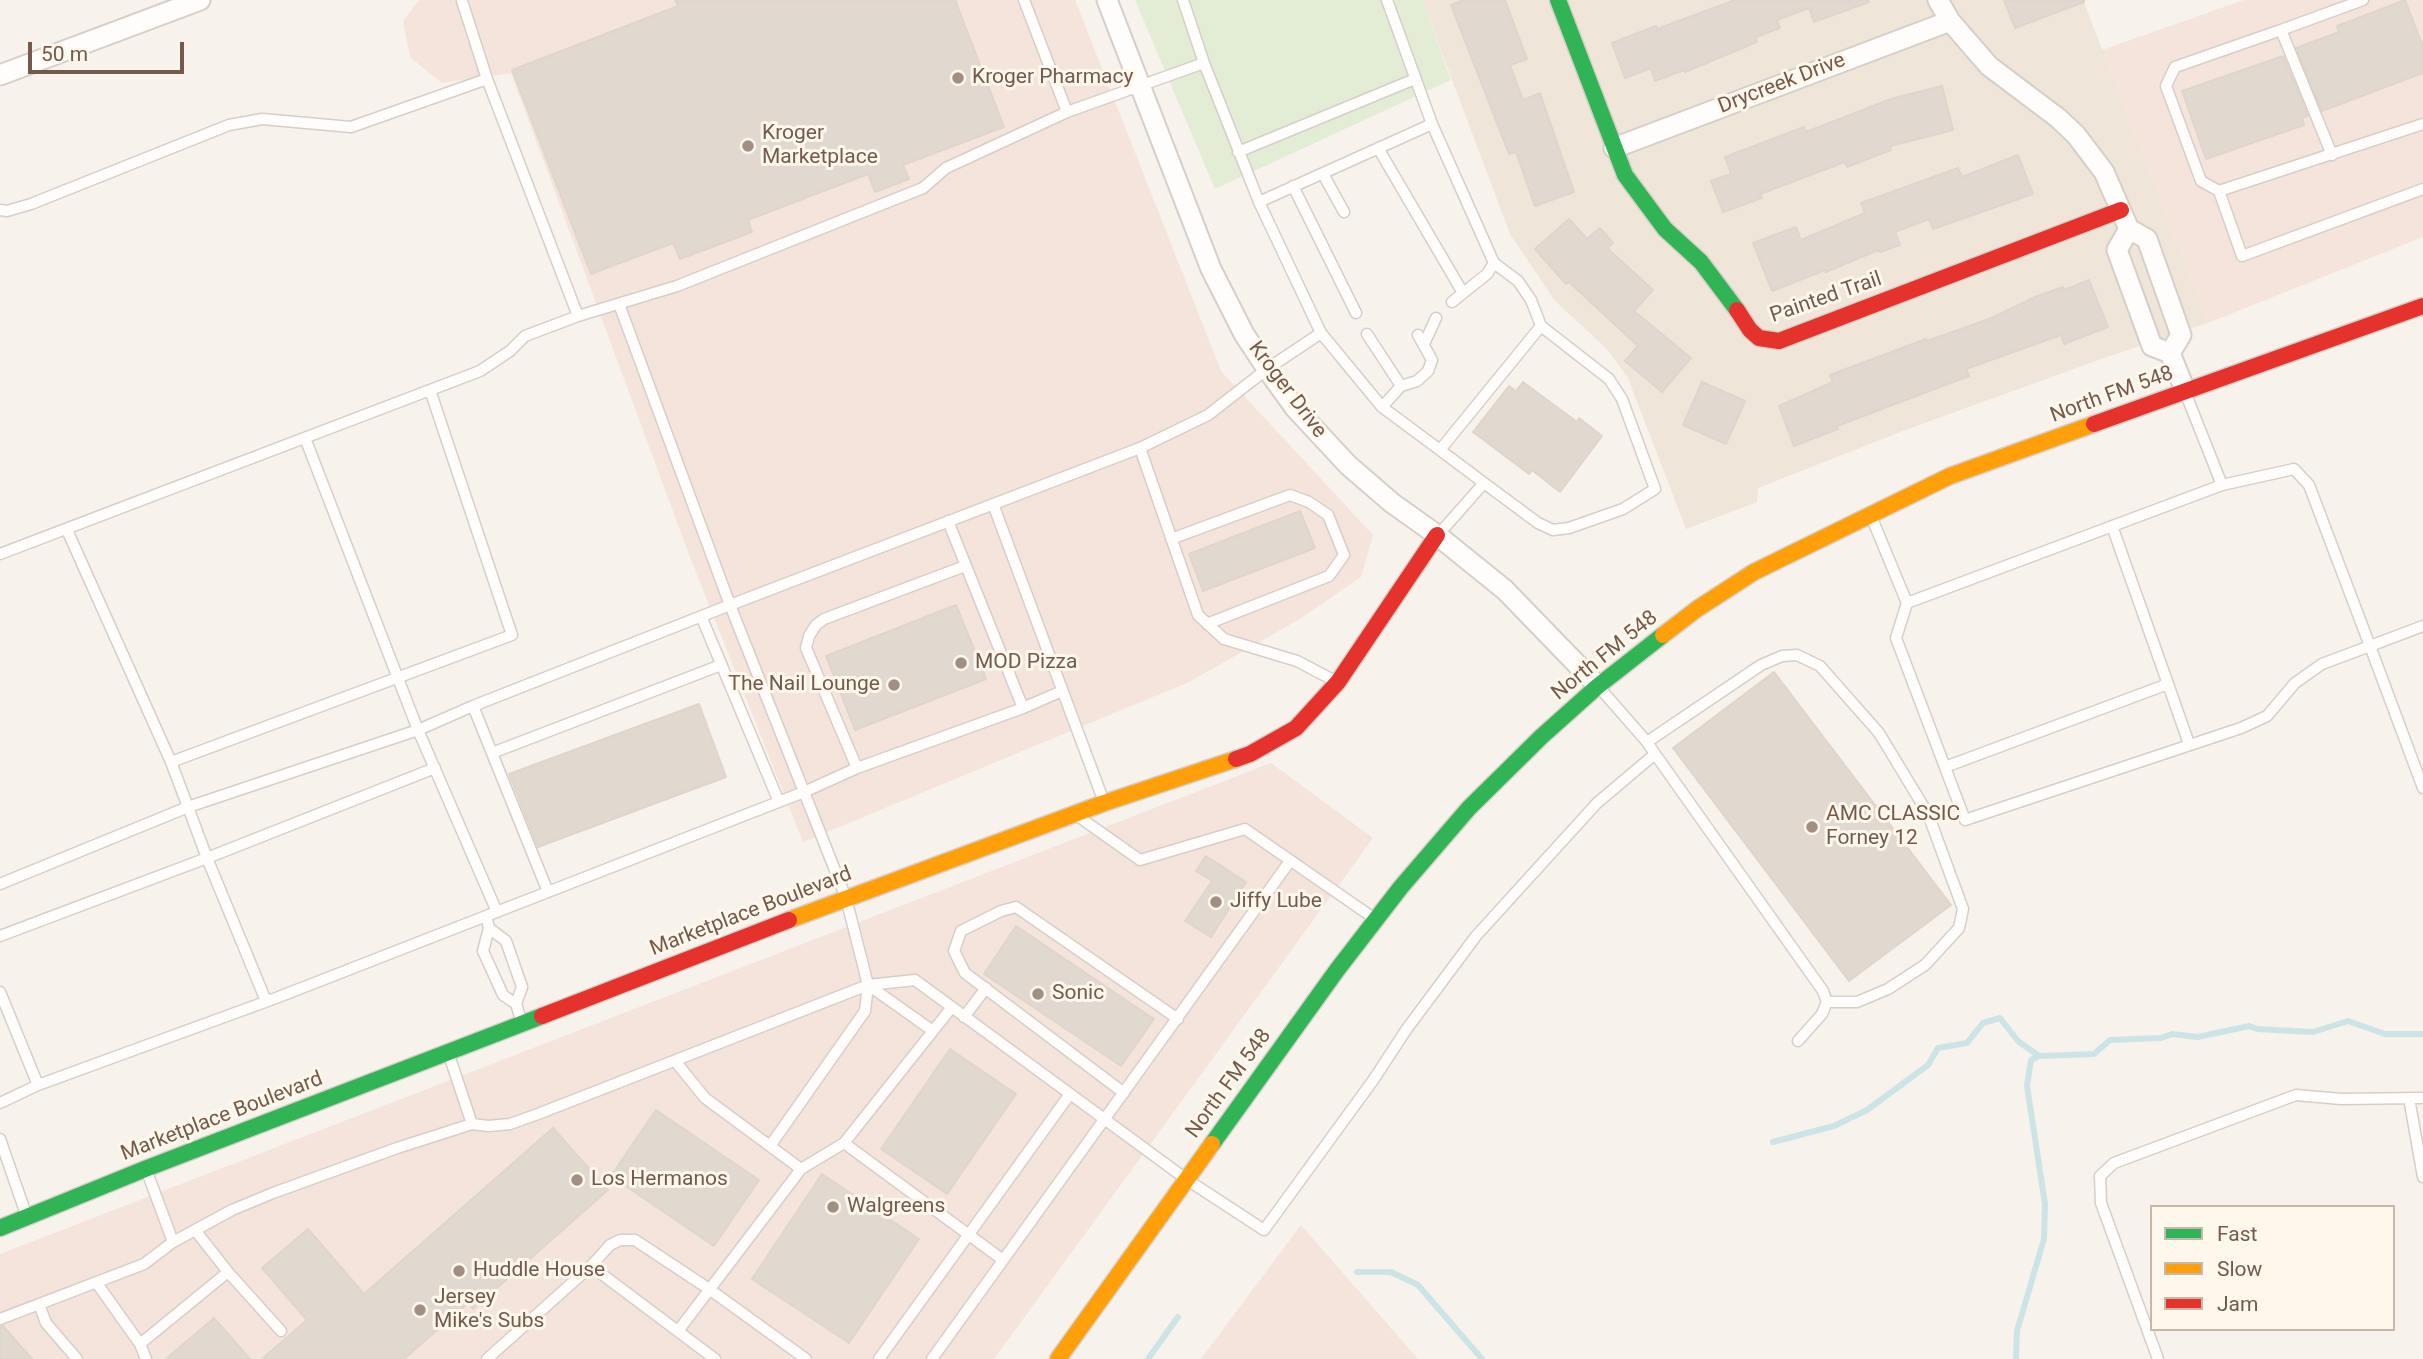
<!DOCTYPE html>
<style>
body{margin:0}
#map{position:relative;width:2423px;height:1359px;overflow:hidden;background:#f7f2eb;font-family:Roboto,sans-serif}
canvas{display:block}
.legend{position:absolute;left:2150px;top:1205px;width:245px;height:126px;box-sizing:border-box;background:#fef7ec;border:2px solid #c7b8ac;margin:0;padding:9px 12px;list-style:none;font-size:21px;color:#745a4c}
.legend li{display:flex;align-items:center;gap:14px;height:35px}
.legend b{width:35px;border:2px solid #c7b8ac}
.scale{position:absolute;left:28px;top:42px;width:156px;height:32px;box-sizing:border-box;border:4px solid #745a4c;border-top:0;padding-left:9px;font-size:21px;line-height:24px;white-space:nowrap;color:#745a4c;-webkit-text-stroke:5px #fef7ec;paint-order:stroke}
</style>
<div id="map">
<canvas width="2423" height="1359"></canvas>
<ul class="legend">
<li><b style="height:9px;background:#30b455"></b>Fast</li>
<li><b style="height:9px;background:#ff9f0a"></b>Slow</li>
<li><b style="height:9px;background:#e5322d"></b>Jam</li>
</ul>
<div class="scale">50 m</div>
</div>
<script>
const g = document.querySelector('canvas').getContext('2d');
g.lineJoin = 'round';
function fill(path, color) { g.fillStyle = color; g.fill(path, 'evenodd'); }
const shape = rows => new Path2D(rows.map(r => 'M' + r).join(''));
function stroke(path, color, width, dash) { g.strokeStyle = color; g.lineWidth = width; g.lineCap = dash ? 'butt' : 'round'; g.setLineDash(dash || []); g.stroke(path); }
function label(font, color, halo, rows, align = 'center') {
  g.font = font + ' Roboto,sans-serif'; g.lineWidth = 6; g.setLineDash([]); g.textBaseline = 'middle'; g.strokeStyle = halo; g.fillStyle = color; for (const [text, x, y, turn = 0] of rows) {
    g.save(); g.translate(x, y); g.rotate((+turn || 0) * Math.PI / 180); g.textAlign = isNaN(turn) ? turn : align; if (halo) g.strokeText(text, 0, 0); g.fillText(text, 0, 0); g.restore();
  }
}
fill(shape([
 [1422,0,2083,0,2208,323,2104,358,1908,429,1758,488,1757,502,1686,529,1628,378,1606,348,1555,301,1510,234]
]), '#f0e5d9');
fill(shape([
 [419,0,1075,0,1221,371,1373,535,1361,577,1298,620,1189,682,803,842,688,552,511,73,442,83,410,57,403,21],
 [2244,0,2423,0,2423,237,2208,323,2102,50],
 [1271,763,1373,838,994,1359,0,1359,0,1254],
 [1301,1225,1418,1359,1201,1359]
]), '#f4e4dc');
fill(shape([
 [1135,0,1422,0,1451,80,1215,189]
]), '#e3edd6');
stroke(shape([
 [1773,1142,1834,1126,1867,1110,1928,1065,1938,1048,1967,1043,1983,1023,2000,1018,2018,1041,2039,1056],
 [1357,1272,1391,1272,1418,1285,1482,1359],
 [1148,1359,1178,1317],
 [2016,1359,2017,1331,2044,1239,2045,1204,2027,1086,2031,1060,2039,1056,2094,1054,2110,1040,2161,1038,2172,1034,2198,1037,2249,1026,2257,1029,2313,1032,2348,1021,2385,1034,2423,1034]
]), '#cde4e7', 6);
const building = shape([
 [675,0,955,0,1004,127,903,165,909,179,875,192,868,174,748,220,752,232,680,259,673,243,591,274,512,70,678,6,675,0],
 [1463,0,1505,0,1527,59,1510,65,1523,100,1540,93,1574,192,1535,206,1516,152,1509,154,1451,5,1463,0],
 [1735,0,1868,0,1869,2,1814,22,1809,8,1777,20,1780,28,1756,37,1757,42,1685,72,1684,70,1655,81,1651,68,1625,78,1612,43,1656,26,1657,29,1735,0],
 [2004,0,2084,0,2084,2,2015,28,2004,0],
 [2405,0,2423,47,2423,73,2322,111,2296,48,2339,32,2337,26,2405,0],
 [2283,56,2308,116,2302,118,2304,125,2206,159,2182,91,2283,56],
 [1942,86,1953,130,1890,146,1891,150,1847,167,1845,162,1760,194,1762,198,1723,212,1711,181,1731,174,1725,157,1804,127,1806,132,1891,99,1942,86],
 [2018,155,2033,194,1933,229,1929,219,1895,232,1900,245,1880,252,1878,250,1826,272,1825,270,1772,291,1753,243,1796,227,1801,240,1865,213,1861,203,1958,168,1962,177,2018,155],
 [1569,219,1587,239,1600,228,1613,243,1607,248,1653,290,1634,311,1691,358,1662,392,1625,361,1638,346,1569,282,1566,284,1535,249,1569,219],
 [2089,280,2108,327,2064,344,2061,335,1966,369,1969,376,1837,426,1838,429,1794,446,1779,406,1833,382,1830,375,1926,339,1927,341,1992,318,2035,297,2063,287,2064,290,2089,280],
 [1523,382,1577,422,1579,418,1602,436,1560,492,1532,470,1529,474,1473,432,1509,386,1516,391,1523,382],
 [1702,382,1745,401,1726,444,1683,425,1702,382],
 [1300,511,1315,548,1203,591,1189,554,1300,511],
 [956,605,986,679,855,730,826,656,956,605],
 [1774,672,1951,905,1849,981,1673,748,1774,672],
 [699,704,726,777,538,847,509,774,699,704],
 [1206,856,1246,882,1211,937,1185,921,1212,881,1196,871,1206,856],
 [1016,926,1154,1019,1121,1066,984,974,1016,926],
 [950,1049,1016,1094,947,1194,881,1149,950,1049],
 [656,1110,759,1180,714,1246,611,1176,656,1110],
 [553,1128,608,1190,473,1309,468,1303,404,1359,262,1359,307,1320,262,1268,308,1229,364,1294,553,1128],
 [822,1174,919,1239,849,1343,752,1279,822,1174],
 [214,1318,250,1359,166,1359,214,1318],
 [0,1326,3,1326,32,1359,0,1359,0,1326]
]);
fill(building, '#e1d8d0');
stroke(building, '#e0d5cd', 2);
const lane = shape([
 [1024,0,1067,112],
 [1387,0,1432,124],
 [462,1,487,79,578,316,677,286,923,188,946,168,1067,112,1204,63,1183,0],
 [2281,30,2175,67,2166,86,2201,181,2219,191,2242,256,2423,189],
 [1204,63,1259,202],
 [1378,148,1463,293],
 [1238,152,1415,79],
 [2332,155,2281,30,2363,0],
 [1323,174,1344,212],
 [1293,186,1356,313],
 [2219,191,2423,124],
 [0,210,7,211,31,204,229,125,262,119,351,127,487,79],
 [1494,263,1518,281,1531,300,1541,326],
 [619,304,730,605,846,898,868,985,915,980,1186,1179,1264,1230,1374,1079,1406,1030,1476,936,1597,803,1655,754,1647,742,1598,686],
 [1321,333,1382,407,1401,386,1417,381,1428,371,1432,360,1418,335],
 [1367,334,1401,386],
 [1424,344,1436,318],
 [1382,407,1440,450],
 [1140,448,1198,615,1224,639,1297,661,1335,681],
 [993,504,1104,802],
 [1871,516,1907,603,2222,485,2185,392],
 [948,521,1023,708,1062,691],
 [2112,526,2168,684],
 [67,530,171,762,512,635,430,390],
 [1438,535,1484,483,1440,450,1541,326,1609,379,1622,399,1655,489,1623,509,1569,528,1553,530,1538,523,1484,483],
 [1171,539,1290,495,1309,502,1328,515,1344,555,1329,576,1207,624],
 [0,554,480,371,510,351,525,336,578,316],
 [1907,603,1896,638,1965,820,2241,728,2267,716,2295,683,2322,664,2370,646,2309,485,2294,469,2222,485],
 [701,616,779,802],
 [2423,626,2370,646,2423,788],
 [473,706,548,892],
 [1647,742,1761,665,1782,656,1797,655,1820,666,1879,733,1928,814,1963,909,1959,928,1925,965,1888,989,1857,1002,1827,1002],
 [492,753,721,665],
 [1655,754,1823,991,1827,1002,1822,1014,1798,1041],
 [171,762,188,807,418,730,305,438],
 [1945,767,2168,684,2189,744],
 [857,768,1023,708],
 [1079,817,1140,860,1245,829,1375,919],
 [0,884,188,807,207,858,435,768],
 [497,912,418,730,473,706,730,605,1140,448,1208,415,1267,369,1321,333,1259,202,1432,124,1494,263,1487,274,1452,302],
 [486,916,489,928,483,951,503,995,516,1004,522,1023],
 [489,928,506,941,522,987,516,1004],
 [0,936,207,858,266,1001],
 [0,992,38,1085,276,998,804,792,857,768,806,648,809,636,816,625,824,619,965,566],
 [964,1017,986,988],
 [448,1052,472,1124],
 [675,1061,705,1098,801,1169],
 [1124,1093,965,973,954,951,961,931,1001,911,1016,907,1178,1019],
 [2409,1098,2423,1177],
 [0,1103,38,1085],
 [0,1139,27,1217],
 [844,1143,1003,1260],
 [770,1146,865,1011,868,985],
 [146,1169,173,1242],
 [591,1266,610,1245,620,1240,635,1240,709,1289,806,1359],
 [228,1272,281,1331],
 [96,1282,140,1344,146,1359],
 [39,1304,46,1323,77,1359],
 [0,1319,144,1264,173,1242,232,1210,273,1193,397,1148,472,1124,488,1126,510,1124,538,1114,868,985,933,1031],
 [678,1331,801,1169,844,1143,952,1007],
 [140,1344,228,1272,195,1230],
 [487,1359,591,1266,715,1359],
 [879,1359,1070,1094],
 [932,1359,1290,861],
 [2158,1359,2101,1203,2100,1176,2114,1163,2296,1095,2341,1099,2423,1098]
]);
const street = shape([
 [1107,0,1211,269,1244,334,1267,369,1295,408,1348,465,1392,503,1437,535,1505,590,1598,686],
 [1938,0,1950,21,1989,66,2058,118,2076,135,2104,172,2129,229,2147,239,2181,335,2170,353],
 [0,75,200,0],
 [1614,148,1950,21],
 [2129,229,2117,250,2152,346,2170,353,2185,390]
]);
const fast = shape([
 [1558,0,1625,175,1665,229,1701,262,1737,310],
 [1212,1144,1337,970,1401,887,1469,808,1541,737,1598,686,1663,635],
 [0,1228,145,1169,542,1016]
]);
const slow = shape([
 [1663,635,1697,609,1754,572,1950,476,2094,424],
 [789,920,1104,803,1236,759],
 [1058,1359,1212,1144]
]);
const jam = shape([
 [1737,310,1750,330,1759,338,1779,341,2121,210],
 [2094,424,2423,306],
 [1236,759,1250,754,1296,728,1338,682,1437,535],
 [542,1016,789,920]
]);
stroke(lane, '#d6cfc9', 13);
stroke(street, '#d6cfc9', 23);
stroke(fast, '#d6cfc8', 19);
stroke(slow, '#d6cfc8', 19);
stroke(jam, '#d6cfc8', 19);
stroke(lane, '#fefdfc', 10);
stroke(street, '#fefdfc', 19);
stroke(fast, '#30b455', 16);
stroke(slow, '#ff9f0a', 16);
stroke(jam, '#e5322d', 16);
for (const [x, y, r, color] of [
 [958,78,7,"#a28f84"],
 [748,146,7,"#a28f84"],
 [961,663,7,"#a28f84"],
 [894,685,7,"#a28f84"],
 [1812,827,7,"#a28f84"],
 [1216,902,7,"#a28f84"],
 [1038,994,7,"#a28f84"],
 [577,1180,7,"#a28f84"],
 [833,1207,7,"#a28f84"],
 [459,1271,7,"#a28f84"],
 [420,1310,7,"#a28f84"]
]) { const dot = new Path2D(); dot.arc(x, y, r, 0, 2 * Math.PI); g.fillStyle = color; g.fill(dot); stroke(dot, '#fef7ec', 2.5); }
label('21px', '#745a4c', '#fef7ec', [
 ["Kroger Pharmacy",972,78],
 ["Kroger",762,134],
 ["Marketplace",762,158],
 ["MOD Pizza",975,663],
 ["The Nail Lounge",880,685,"right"],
 ["AMC CLASSIC",1826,815],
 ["Forney 12",1826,839],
 ["Jiffy Lube",1230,902],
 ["Sonic",1052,994],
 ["Los Hermanos",591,1180],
 ["Walgreens",847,1207],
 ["Huddle House",473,1271],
 ["Jersey",434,1298],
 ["Mike's Subs",434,1322]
], 'left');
label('21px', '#745a4c', '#fef7ec', [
 ["Drycreek Drive",1782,84,-21],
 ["Painted Trail",1826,298,-19],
 ["Kroger Drive",1287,390,53],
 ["North FM 548",2112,395,-20],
 ["North FM 548",1605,656,-39],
 ["Marketplace Boulevard",751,912,-21],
 ["North FM 548",1229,1084,-54],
 ["Marketplace Boulevard",222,1117,-21]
]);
</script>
